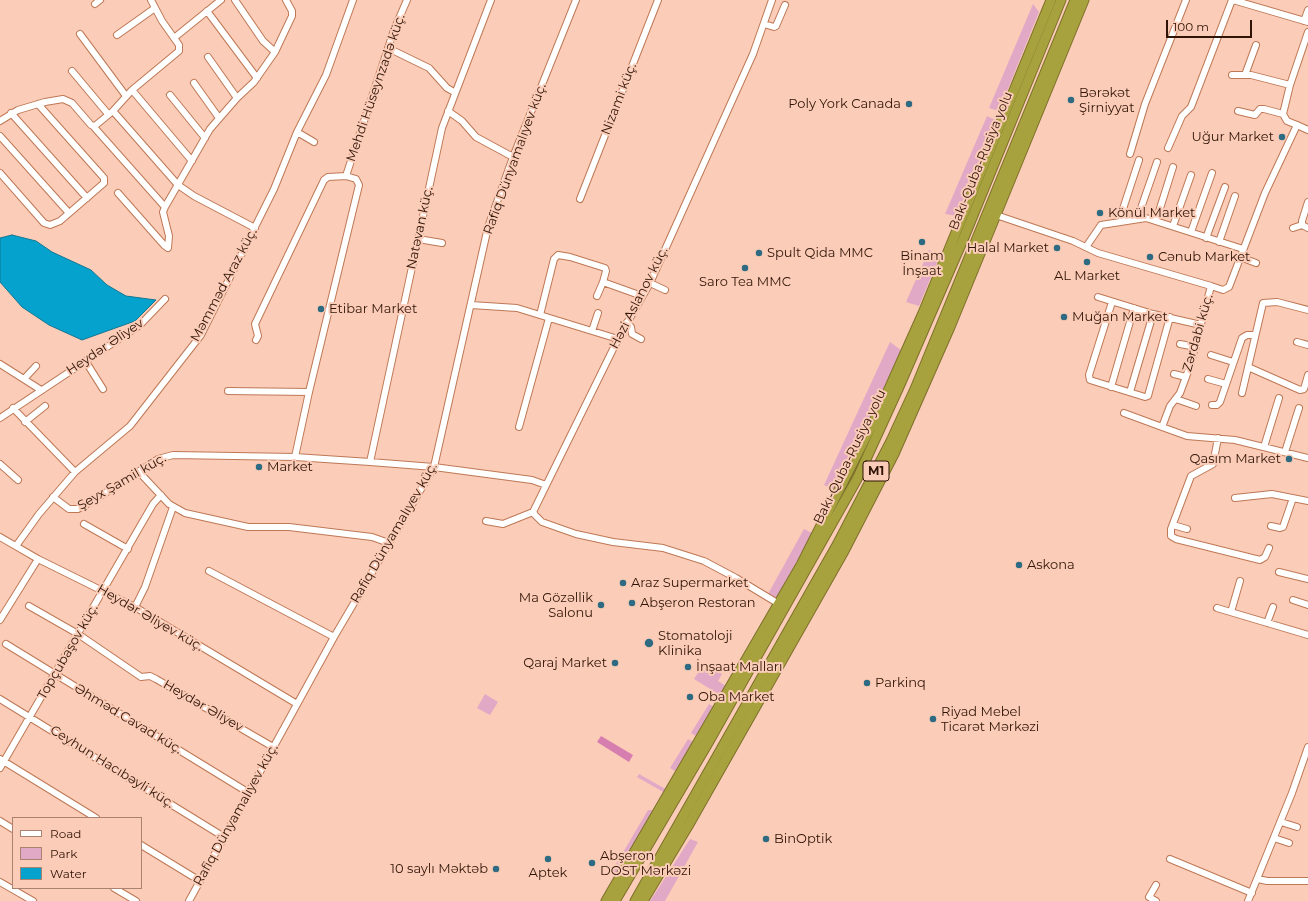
<!DOCTYPE html>
<meta charset="utf-8">
<style>
body{margin:0}
#map{position:relative;width:1308px;height:901px;overflow:hidden;background:#fbccb7;font-family:Montserrat,sans-serif}
canvas{display:block}
.legend{position:absolute;left:12px;top:817px;width:130px;height:72px;box-sizing:border-box;background:#fbccb7;border:1px solid #aa8270;margin:0;padding:5px 7px;list-style:none;font-size:12px;color:#301406}
.legend li{display:flex;align-items:center;gap:8px;height:20px}
.legend b{width:20px;border:1px solid #aa8270}
.scale{position:absolute;left:1166px;top:20px;width:86px;height:18px;box-sizing:border-box;border:2px solid #301406;border-top:0;padding-left:5px;font-size:12px;line-height:14px;white-space:nowrap;color:#301406;-webkit-text-stroke:3px #fbccb7;paint-order:stroke}
</style>
<div id="map">
<canvas width="1308" height="901"></canvas>
<ul class="legend">
<li><b style="height:5px;background:#fff"></b>Road</li>
<li><b style="height:11px;background:#e2a9c7"></b>Park</li>
<li><b style="height:11px;background:#06a2ce"></b>Water</li>
</ul>
<div class="scale">100 m</div>
</div>
<script>
const g = document.querySelector('canvas').getContext('2d');
g.lineJoin = 'round';
function fill(path, color) { g.fillStyle = color; g.fill(path, 'evenodd'); }
const shape = rows => new Path2D(rows.map(r => 'M' + r).join(''));
function stroke(path, color, width, dash) { g.strokeStyle = color; g.lineWidth = width; g.lineCap = dash ? 'butt' : 'round'; g.setLineDash(dash || []); g.stroke(path); }
function label(font, color, halo, rows, align = 'center') {
  g.font = font + ' Montserrat,sans-serif'; g.lineWidth = 4; g.setLineDash([]); g.textBaseline = 'middle'; g.strokeStyle = halo; g.fillStyle = color; for (const [text, x, y, turn = 0] of rows) {
    g.save(); g.translate(x, y); g.rotate((+turn || 0) * Math.PI / 180); g.textAlign = isNaN(turn) ? turn : align; if (halo) g.strokeText(text, 0, 0); g.fillText(text, 0, 0); g.restore();
  }
}
fill(shape([
 [1033,4,1039,12,999,111,989,108],
 [987,116,995,120,957,216,945,214],
 [929,250,940,255,919,306,906,302],
 [890,342,901,350,836,490,824,485],
 [804,529,812,533,777,598,768,594],
 [701,668,711,674,714,669,722,674,718,681,726,686,720,695,694,679],
 [485,694,498,702,490,715,477,708],
 [709,704,714,707,696,736,691,733],
 [688,739,693,742,675,771,670,768],
 [639,774,667,790,665,793,637,777],
 [648,810,654,810,615,878,612,871],
 [690,839,698,842,665,901,650,901]
]), '#e2a9c7');
fill(shape([
 [601,736,633,755,629,762,597,742]
]), '#d77eb0');
const water = shape([
 [12,235,36,241,52,252,91,270,107,285,126,296,156,300,135,321,82,340,49,325,22,307,0,282,0,238,12,235]
]);
fill(water, '#06a2ce');
stroke(water, '#137792', 1);
const minor = shape([
 [235,0,263,41,275,52],
 [772,0,753,54,650,283,618,339,533,512,535,515,542,522,576,534,613,542,663,548,704,561,736,578,779,604],
 [1233,0,1308,22],
 [95,4,100,0],
 [207,11,257,78],
 [1304,21,1308,10],
 [764,24,774,27,776,26,785,5],
 [1308,32,1290,85,1283,114,1287,121,1297,125,1265,193,1229,287,1223,290,1211,286,1190,366,1180,393,1170,406,1162,427,1187,436,1235,440,1308,458],
 [80,34,126,96],
 [117,35,155,8],
 [174,38,221,0],
 [388,48,429,68,447,88,454,92],
 [208,57,237,98],
 [72,71,108,114],
 [1232,75,1251,75,1290,85],
 [1245,75,1256,45],
 [194,83,219,118],
 [132,90,192,161],
 [170,95,205,138],
 [113,111,178,185,194,196,255,228],
 [448,111,462,121,476,137,513,157],
 [1238,111,1255,115,1260,109,1264,109,1283,114],
 [11,113,87,198],
 [0,121,18,110,45,102,63,99,72,103,91,125,93,126,96,125,113,111,132,90,179,51,179,45,162,21,151,0],
 [1297,125,1308,130],
 [93,126,165,207],
 [297,132,314,142],
 [0,136,69,213],
 [1168,148,1182,116,1191,107,1232,0],
 [1130,154,1145,104,1186,0],
 [0,173,44,223,50,225,60,221,104,183,104,178,38,104],
 [118,193,164,245,168,248,169,236,163,212,165,207,210,129,237,98,254,82,275,52,292,16,292,11,286,0],
 [580,199,658,0],
 [1308,202,1302,221,1302,225,1308,228],
 [996,215,1073,241,1098,253,1211,286],
 [1140,218,1140,211,1157,162],
 [1122,221,1121,215,1139,160],
 [1156,221,1173,167],
 [1173,226,1191,175],
 [1293,228,1302,225],
 [1191,232,1212,173],
 [1206,238,1225,187],
 [418,239,442,243],
 [1219,242,1235,196],
 [1086,247,1101,225,1146,218,1243,249],
 [1240,257,1256,263],
 [650,283,665,290],
 [597,296,603,282],
 [1098,297,1153,314,1201,325],
 [1112,302,1089,375,1090,380,1145,397,1148,396,1149,392,1170,317],
 [471,305,517,308,618,339],
 [540,315,554,259,558,255,570,257,605,268,606,271,603,282,642,296],
 [627,322,631,327,632,334,641,339],
 [592,331,598,313],
 [256,340,258,336,255,324,324,180,328,177,346,176],
 [1297,342,1308,345],
 [1180,344,1196,347],
 [1211,355,1233,362],
 [86,362,103,389],
 [0,364,41,390],
 [1248,367,1300,390,1304,389,1308,375],
 [1174,374,1186,377],
 [24,379,36,366],
 [1208,379,1226,384],
 [1111,387,1134,308],
 [228,391,309,392],
 [1130,392,1153,314],
 [1242,393,1263,303,1277,302,1308,310],
 [1176,399,1196,406],
 [1212,405,1217,405,1220,402,1242,338,1247,335,1255,335],
 [13,408,75,472],
 [1124,413,1162,427],
 [0,418,140,325,165,299],
 [25,422,45,406],
 [519,427,549,318],
 [1218,438,1213,464,1191,476,1171,529,1171,536,1176,539,1260,560,1265,557,1269,548],
 [1264,447,1279,398],
 [1285,452,1299,408],
 [295,457,309,392,359,185,356,179,346,176,394,30,407,0],
 [370,462,442,128,491,0],
 [0,464,18,480],
 [139,472,169,504,185,513,248,527,289,527,372,537,389,543],
 [53,497,69,509,78,509,99,497,158,459,173,455,295,457,370,462,434,467,532,480,546,485],
 [1235,498,1272,494,1308,501],
 [486,521,503,524,533,512],
 [84,524,128,549],
 [1173,525,1187,529],
 [1271,526,1280,528,1283,527,1293,498],
 [0,537,38,559,135,607,297,704],
 [16,546,39,514,75,472,130,426,201,335,274,189,297,132,326,75,353,0],
 [209,571,334,637],
 [1279,572,1308,579],
 [1293,600,1308,605],
 [29,606,78,634,141,677,150,676,156,679,273,747],
 [135,607,145,587,173,507],
 [1217,608,1308,635],
 [1231,612,1240,581],
 [0,620,38,559],
 [1267,623,1273,607],
 [6,644,249,793],
 [0,699,224,837],
 [0,759,96,818],
 [0,768,153,504,161,495],
 [0,821,13,829],
 [1281,822,1297,827],
 [1274,838,1289,843],
 [141,845,200,881],
 [1170,859,1252,893],
 [1258,879,1267,881,1308,881],
 [0,882,33,901],
 [1156,885,1149,897,1156,901],
 [114,888,136,901],
 [189,901,334,637,434,467,488,227,513,157,576,0],
 [1248,901,1292,793,1308,747]
]);
const highway = shape([
 [606,901,801,565,880,409,923,313,1051,0],
 [615,901,708,743,857,479,899,387,965,235,1061,0],
 [635,901,837,545,891,441,915,389,1075,0],
 [643,901,688,826,844,551,894,454,950,327,1084,0]
]);
stroke(minor, '#be7855', 8);
stroke(highway, '#7d702a', 11);
stroke(minor, '#fff', 6);
stroke(highway, '#a7a23e', 9);
for (const [x, y, r, color] of [
 [1071,100,4,"#2e6b82"],
 [909,104,4,"#2e6b82"],
 [1282,137,4,"#2e6b82"],
 [1100,213,4,"#2e6b82"],
 [922,242,4,"#2e6b82"],
 [1057,248,4,"#2e6b82"],
 [759,253,4,"#2e6b82"],
 [1150,257,4,"#2e6b82"],
 [1087,262,4,"#2e6b82"],
 [745,268,4,"#2e6b82"],
 [321,309,4,"#2e6b82"],
 [1064,317,4,"#2e6b82"],
 [1289,459,4,"#2e6b82"],
 [259,467,4,"#2e6b82"],
 [1019,565,4,"#2e6b82"],
 [623,583,4,"#2e6b82"],
 [632,603,4,"#2e6b82"],
 [601,605,4,"#2e6b82"],
 [649,643,5,"#2e6b82"],
 [615,663,4,"#2e6b82"],
 [688,667,4,"#2e6b82"],
 [867,683,4,"#2e6b82"],
 [690,697,4,"#2e6b82"],
 [933,719,4,"#2e6b82"],
 [766,839,4,"#2e6b82"],
 [548,859,4,"#2e6b82"],
 [592,863,4,"#2e6b82"],
 [496,869,4,"#2e6b82"]
]) { const dot = new Path2D(); dot.arc(x, y, r, 0, 2 * Math.PI); g.fillStyle = color; g.fill(dot); stroke(dot, '#fbccb7', 1.5); }
for (const [x, y, w] of [
 [876,471,26]
]) { const box = new Path2D(); box.roundRect(x - w / 2, y - 10, w, 20, 3); g.fillStyle = '#fbccb7'; g.fill(box); stroke(box, '#301406', 1); }
label('bold 12px', '#301406', null, [
 ["M1",876,471]
]);
label('13px', '#301406', '#fbccb7', [
 ["Mehdi Hüseynzadə küç.",376,88,-71],
 ["Nizami küç.",619,99,-69],
 ["Rafiq Dünyamalıyev küç.",515,159,-70],
 ["Bakı-Quba-Rusiya yolu",981,161,-68],
 ["Natəvan küç.",420,228,-78],
 ["Məmməd Araz küç.",224,285,-62],
 ["Həzi Aslanov küç.",639,298,-63],
 ["Zərdabi küç.",1198,333,-74],
 ["Heydər Əliyev",105,347,-34],
 ["Bakı-Quba-Rusiya yolu",850,457,-64],
 ["Şeyx Şamil küç.",122,482,-30],
 ["Rafiq Dünyamalıyev küç.",394,533,-60],
 ["Heydər Əliyev küç.",150,618,30],
 ["Topçubaşov küç.",68,652,-60],
 ["Heydər Əliyev",203,706,30],
 ["Əhməd Cavad küç.",128,719,31],
 ["Ceyhun Hacıbəyli küç.",112,767,32],
 ["Rafiq Dünyamalıyev küç.",236,815,-61]
]);
label('13px', '#301406', '#fbccb7', [
 ["Bərəkət",1079,93],
 ["Şirniyyat",1079,108],
 ["Poly York Canada",901,104,"right"],
 ["Uğur Market",1274,137,"right"],
 ["Könül Market",1108,213],
 ["Halal Market",1049,248,"right"],
 ["Spult Qida MMC",767,253],
 ["Binam",922,256,"center"],
 ["İnşaat",922,271,"center"],
 ["Cənub Market",1158,257],
 ["AL Market",1087,276,"center"],
 ["Saro Tea MMC",745,282,"center"],
 ["Etibar Market",329,309],
 ["Muğan Market",1072,317],
 ["Qasım Market",1281,459,"right"],
 ["Market",267,467],
 ["Askona",1027,565],
 ["Araz Supermarket",631,583],
 ["Ma Gözəllik",593,598,"right"],
 ["Salonu",593,613,"right"],
 ["Abşeron Restoran",640,603],
 ["Stomatoloji",658,636],
 ["Klinika",658,651],
 ["Qaraj Market",607,663,"right"],
 ["İnşaat Malları",696,667],
 ["Parkinq",875,683],
 ["Oba Market",698,697],
 ["Riyad Mebel",941,712],
 ["Ticarət Mərkəzi",941,727],
 ["BinOptik",774,839],
 ["Abşeron",600,856],
 ["DOST Mərkəzi",600,871],
 ["10 saylı Məktəb",488,869,"right"],
 ["Aptek",548,873,"center"]
], 'left');
</script>
